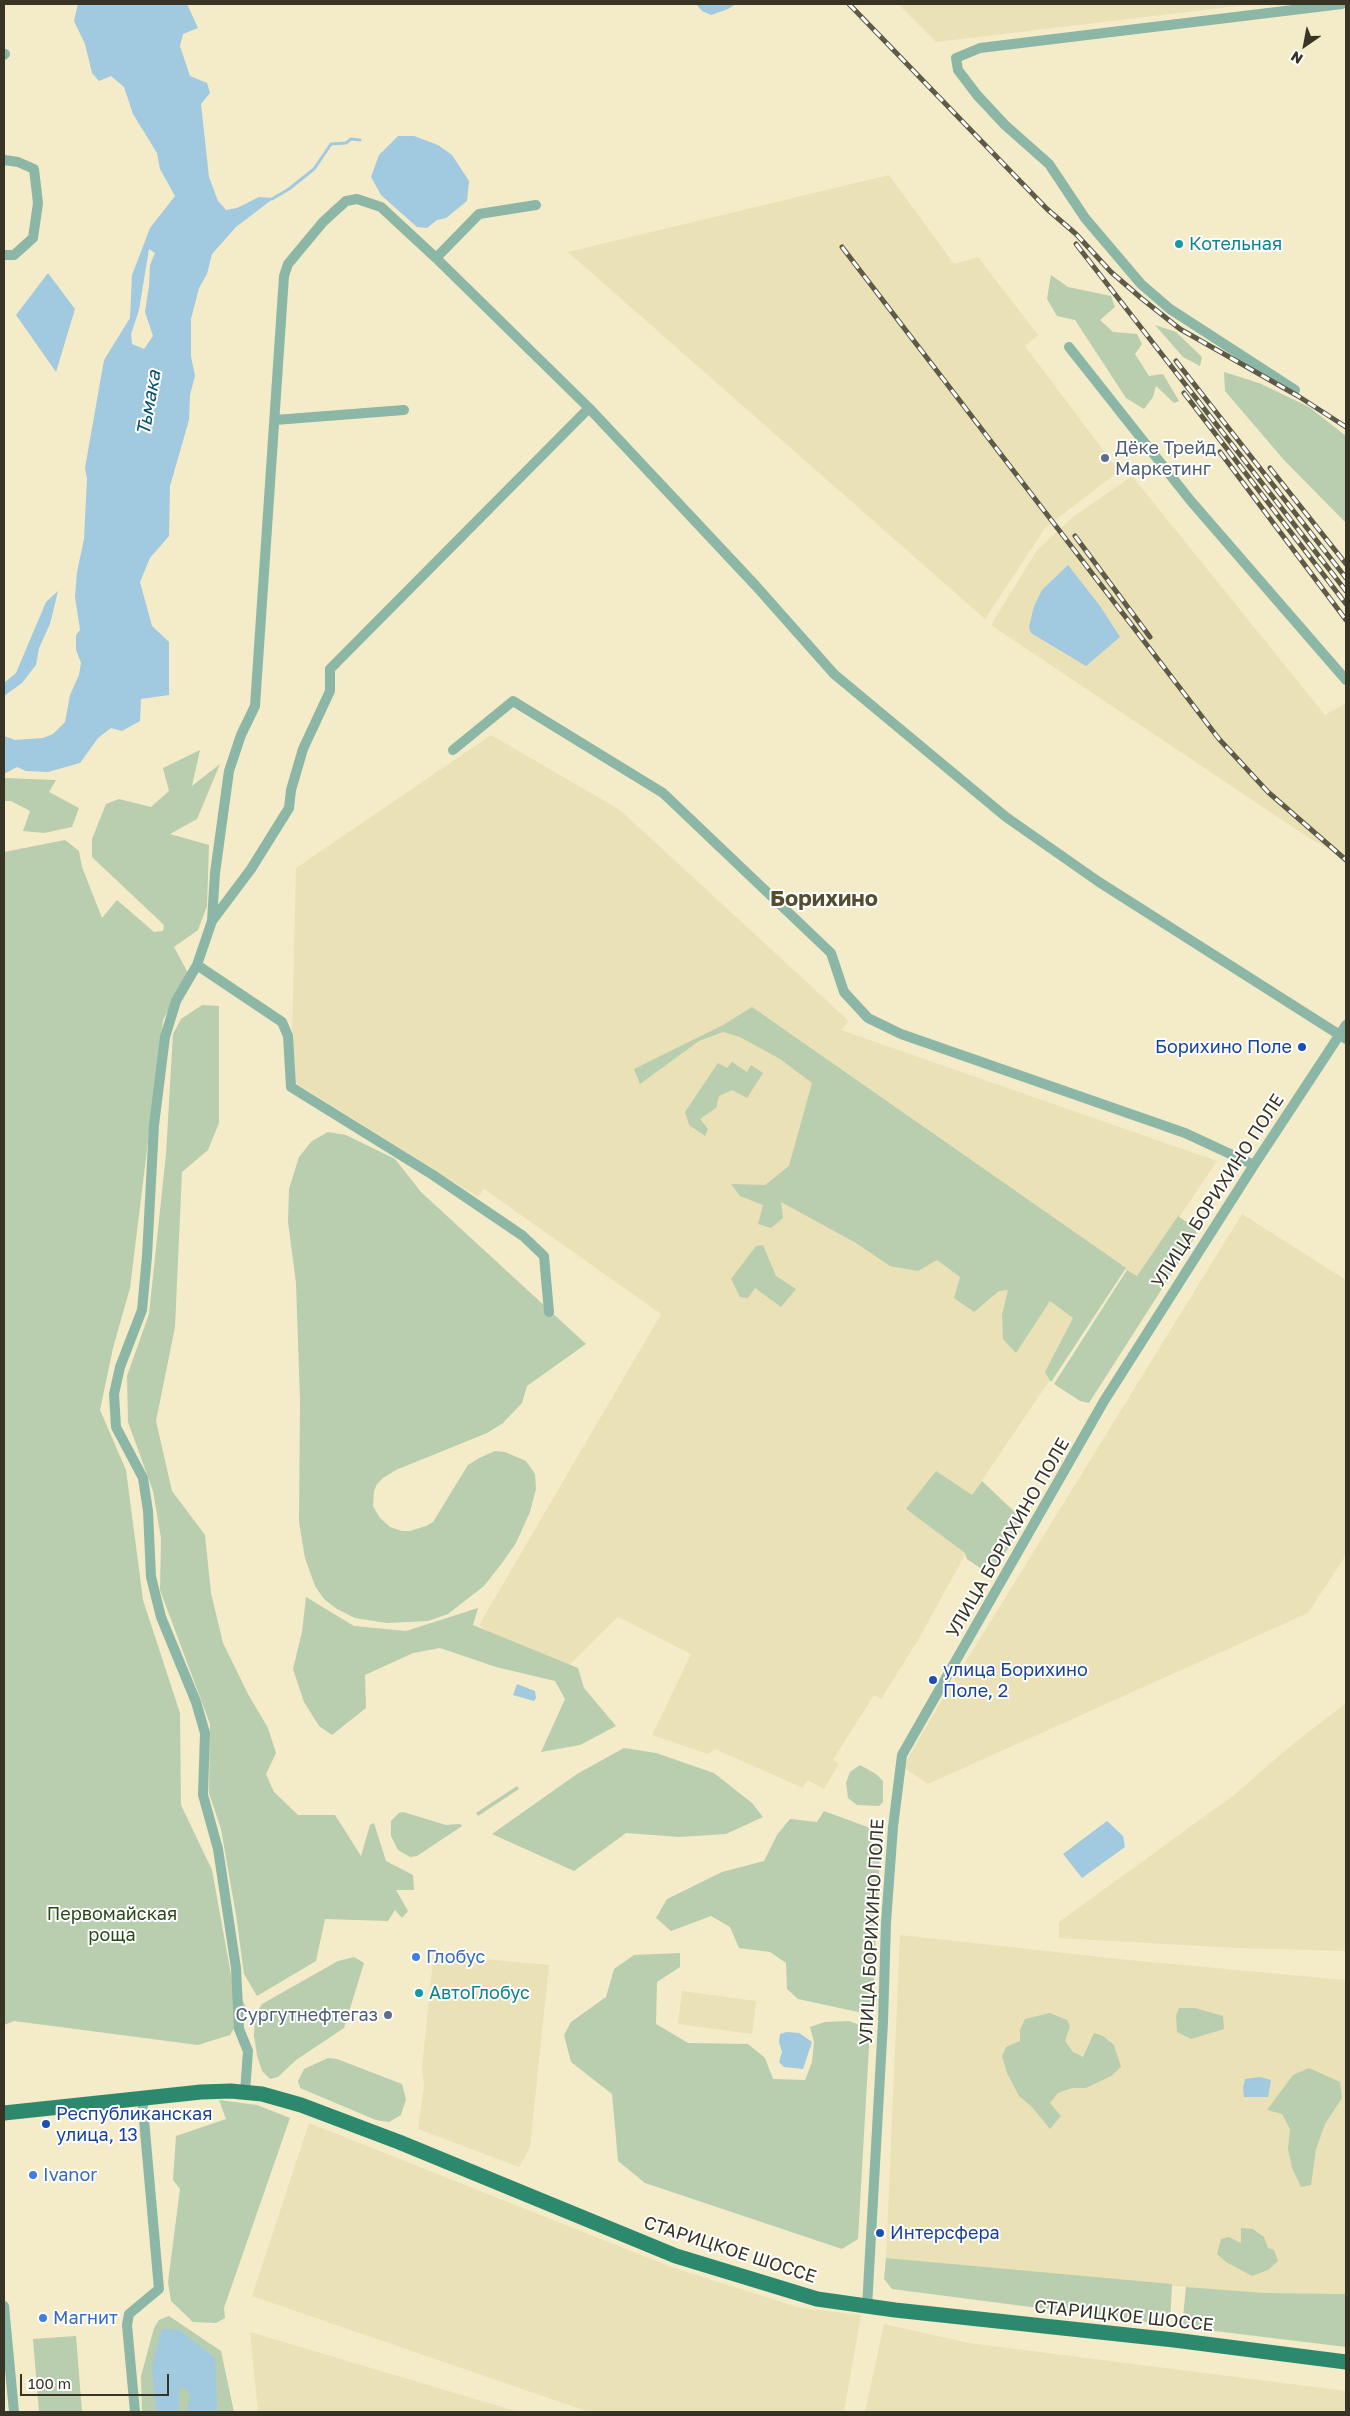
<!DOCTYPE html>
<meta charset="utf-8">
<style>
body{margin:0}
#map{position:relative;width:1350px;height:2416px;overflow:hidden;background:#f4ebc8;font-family:"Golos Text",sans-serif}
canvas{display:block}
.frame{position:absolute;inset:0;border:5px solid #373426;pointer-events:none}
.north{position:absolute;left:1280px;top:20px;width:50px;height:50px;-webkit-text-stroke:4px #fff;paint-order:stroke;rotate:213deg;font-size:14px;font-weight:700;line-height:20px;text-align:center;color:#373426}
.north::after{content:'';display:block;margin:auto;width:18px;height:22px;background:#373426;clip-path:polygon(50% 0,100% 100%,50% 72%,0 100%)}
.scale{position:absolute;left:20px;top:2374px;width:149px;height:22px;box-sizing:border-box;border:2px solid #373426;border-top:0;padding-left:6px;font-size:15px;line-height:18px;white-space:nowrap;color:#373426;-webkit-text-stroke:4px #fff;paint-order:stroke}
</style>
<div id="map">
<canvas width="1350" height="2416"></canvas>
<div class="frame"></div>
<div class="north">N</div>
<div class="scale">100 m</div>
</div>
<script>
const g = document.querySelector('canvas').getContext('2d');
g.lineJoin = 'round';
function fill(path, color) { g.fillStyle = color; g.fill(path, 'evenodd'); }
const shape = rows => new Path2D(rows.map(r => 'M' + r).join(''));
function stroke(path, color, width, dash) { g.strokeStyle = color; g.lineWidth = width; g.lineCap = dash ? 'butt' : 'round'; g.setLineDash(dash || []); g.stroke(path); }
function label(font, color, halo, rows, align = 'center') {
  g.font = font + ' "Golos Text",sans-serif'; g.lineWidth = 4; g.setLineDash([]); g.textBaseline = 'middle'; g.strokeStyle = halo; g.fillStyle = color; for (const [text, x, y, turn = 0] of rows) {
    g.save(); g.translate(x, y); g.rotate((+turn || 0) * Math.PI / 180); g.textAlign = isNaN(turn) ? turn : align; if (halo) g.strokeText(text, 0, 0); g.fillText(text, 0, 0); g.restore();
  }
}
fill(shape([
 [898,4,1254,4,936,42],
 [889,175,954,264,978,257,1038,335,1025,346,1119,471,1045,528,985,619,568,252],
 [1132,476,1325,715,1346,703,1346,858,1309,838,991,625,1037,550,1073,517],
 [491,735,620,810,849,1021,841,1030,1217,1161,1139,1277,1125,1269,972,1495,906,1509,966,1553,918,1640,881,1699,874,1695,834,1758,833,1760,839,1764,824,1789,807,1780,803,1788,715,1749,708,1754,652,1735,691,1654,618,1617,567,1667,495,1637,479,1625,661,1314,484,1189,478,1197,291,1080,296,868],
 [1242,1214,1346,1280,1346,1555,1308,1613,928,1784,903,1767,936,1710],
 [1346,1703,1346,1951,1238,1948,1059,1938,1059,1922,1234,1795,1288,1748],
 [900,1935,1129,1960,1346,1980,1346,2294,1265,2293,1186,2287,886,2258],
 [442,1955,549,1965,530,2147,519,2167,418,2129,424,2086,422,2067,433,1960,442,1961],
 [682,1991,756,2001,752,2034,678,2024],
 [309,2123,674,2268,801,2308,861,2315,844,2412,589,2412,252,2296],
 [884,2324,969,2343,1346,2391,1346,2412,865,2412],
 [250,2332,519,2412,258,2412]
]), '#ebe1b7');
fill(shape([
 [1051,275,1068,287,1111,296,1115,307,1100,320,1113,332,1137,334,1142,344,1135,354,1149,376,1163,374,1179,401,1174,403,1156,386,1153,397,1144,409,1126,398,1075,320,1057,316,1047,299],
 [1155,325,1176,332,1202,357,1200,366,1183,357],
 [1224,372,1259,383,1309,407,1346,436,1346,523,1284,460,1225,391],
 [200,750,192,786,220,764,197,819,170,834,209,845,207,906,198,930,174,947,188,973,163,1020,130,1288,113,1348,100,1410,126,1470,143,1600,180,1713,181,1805,212,1870,232,1980,247,2009,230,2035,198,2045,14,2021,4,2025,4,852,65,840,79,851,82,867,102,918,117,900,154,932,163,931,164,925,92,857,92,839,106,804,79,808,72,827,44,833,23,831,30,811,11,801,4,801,4,778,56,780,49,792,79,808,106,804,119,799,151,807,169,791,163,768],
 [202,1005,219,1006,219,1123,208,1150,182,1172,175,1327,156,1421,172,1491,205,1535,211,1593,223,1643,248,1694,268,1728,276,1753,266,1774,274,1792,298,1815,335,1815,361,1856,370,1825,374,1823,386,1861,413,1875,414,1890,396,1890,408,1911,402,1918,395,1910,388,1921,325,1919,316,1961,257,1996,244,1974,236,1915,221,1829,209,1793,210,1724,160,1590,161,1538,153,1491,128,1422,127,1376,149,1314,166,1154,173,1034,181,1019],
 [752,1007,1126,1268,1051,1382,1045,1372,1073,1318,1050,1301,1016,1353,1003,1339,1002,1315,1008,1290,999,1291,974,1312,954,1298,960,1277,937,1260,918,1271,890,1266,856,1243,781,1202,783,1218,771,1228,758,1224,763,1205,740,1196,731,1184,765,1185,789,1166,812,1083,780,1059,740,1037,723,1032,699,1041,640,1084,634,1069,723,1025],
 [732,1062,747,1072,751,1065,763,1073,747,1098,732,1090,719,1096,716,1108,700,1119,708,1129,705,1136,689,1125,685,1112,718,1063,727,1068],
 [328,1132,346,1135,395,1159,421,1192,586,1344,527,1386,522,1403,503,1423,487,1433,396,1470,383,1478,377,1484,374,1491,373,1506,380,1518,390,1527,402,1531,410,1531,426,1526,433,1522,468,1465,479,1458,495,1451,505,1452,526,1461,535,1474,536,1489,530,1512,516,1543,502,1563,484,1586,448,1614,428,1621,387,1623,355,1618,337,1609,324,1599,315,1586,305,1558,299,1522,300,1400,296,1283,288,1222,289,1189,299,1157,312,1141],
 [1178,1216,1194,1227,1197,1234,1089,1403,1080,1401,1054,1384,1127,1270,1137,1276],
 [763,1245,776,1276,796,1289,781,1307,755,1288,748,1298,740,1297,731,1279,756,1246],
 [936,1471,972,1495,982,1481,1021,1518,1014,1539,1000,1561,986,1572,967,1559,965,1553,906,1509],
 [306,1597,354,1626,406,1631,478,1608,473,1625,578,1668,584,1688,616,1726,580,1745,541,1752,565,1699,555,1681,496,1667,440,1648,413,1653,365,1675,366,1708,332,1735,319,1726,304,1702,293,1669,302,1632],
 [624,1748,656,1753,714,1773,752,1803,763,1817,726,1834,679,1837,626,1833,574,1871,492,1834,577,1774],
 [860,1765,876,1774,883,1781,883,1802,879,1806,857,1805,848,1798,846,1783,850,1772],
 [517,1786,519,1789,478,1816,476,1813],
 [824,1811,881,1832,872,2015,798,1999,787,1989,786,1963,770,1952,739,1948,730,1927,711,1916,671,1931,656,1918,667,1899,722,1872,764,1861,777,1835,790,1819,817,1822],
 [403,1812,446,1825,460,1824,462,1826,417,1856,410,1857,398,1850,391,1836,391,1821,399,1813],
 [680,1953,680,1967,657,1982,656,2024,688,2043,748,2044,765,2058,773,2079,805,2080,812,2062,814,2042,810,2027,825,2022,849,2021,870,2029,858,2239,842,2249,645,2183,618,2161,612,2094,571,2062,564,2035,571,2022,606,1997,614,1969,634,1955],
 [354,1957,364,1963,344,2028,296,2060,278,2077,270,2079,262,2071,257,2055,254,2036,255,2015,262,2004,338,1961],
 [1179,2008,1195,2008,1223,2016,1224,2029,1191,2039,1177,2032,1176,2016],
 [1050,2013,1067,2020,1070,2026,1065,2041,1073,2052,1083,2057,1094,2033,1103,2036,1114,2045,1121,2067,1111,2076,1086,2088,1072,2088,1058,2093,1050,2103,1061,2116,1050,2129,1032,2107,1019,2096,1007,2073,1002,2056,1006,2047,1020,2041,1020,2030,1025,2019],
 [328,2058,337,2059,402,2084,406,2099,401,2115,389,2122,376,2120,300,2088,298,2081,304,2069],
 [1309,2068,1340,2082,1342,2098,1325,2124,1316,2149,1311,2185,1301,2187,1292,2168,1288,2149,1290,2129,1282,2114,1267,2110,1293,2075],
 [219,2100,257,2105,290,2118,224,2308,225,2318,216,2323,193,2322,171,2301,168,2282,180,2189,173,2180,176,2136,226,2119],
 [1241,2228,1253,2229,1264,2237,1268,2248,1274,2250,1278,2261,1268,2270,1252,2276,1226,2262,1217,2254,1221,2239,1229,2237,1241,2243],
 [886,2258,1172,2284,1170,2325,892,2289,884,2279],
 [1186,2287,1265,2293,1346,2294,1346,2347,1182,2327],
 [169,2316,221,2351,234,2412,142,2412,141,2376,154,2328,159,2320],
 [76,2336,82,2412,39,2412,33,2339]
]), '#b8ceae');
fill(shape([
 [78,4,187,4,198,28,183,34,180,46,190,76,207,83,210,93,201,104,209,177,218,201,226,210,237,208,259,197,274,198,236,227,212,254,207,274,199,288,191,319,191,356,195,376,190,395,189,420,170,486,169,536,150,558,140,582,152,626,169,642,169,695,141,699,140,721,122,731,111,728,98,738,80,763,48,772,26,771,17,767,4,774,4,736,15,740,43,738,53,734,65,722,70,695,79,675,81,663,76,650,76,635,80,630,75,597,77,572,84,539,87,479,85,468,104,360,130,318,132,275,150,228,175,196,160,169,157,153,133,114,124,87,111,76,99,81,92,73,85,44,74,21],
 [149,249,155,253,150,265,149,286,145,312,153,336,144,349,132,344,131,334,139,310],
 [696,4,736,4,728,9,711,15,702,11],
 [398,136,414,136,438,145,452,155,469,181,467,201,446,218,437,220,427,228,417,227,381,195,371,177,379,155],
 [48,273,75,309,56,372,16,315],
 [1068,565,1100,606,1120,637,1086,666,1031,633,1029,627,1034,606,1042,590],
 [58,591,50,624,39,648,36,665,22,683,4,696,4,683,16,673,46,602],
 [517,1684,535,1691,536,1698,534,1701,513,1695],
 [1107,1821,1123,1836,1125,1847,1082,1878,1063,1854],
 [787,2032,799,2033,812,2042,803,2069,784,2067,779,2062,782,2052,779,2042,780,2034],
 [1260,2077,1271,2080,1268,2097,1244,2097,1243,2088,1245,2079],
 [162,2329,179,2330,215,2358,217,2412,187,2412,190,2394,183,2387,179,2389,179,2412,156,2412,152,2366]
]), '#a1c9e0');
stroke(shape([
 [272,199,289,189,314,169,331,144,346,143,351,139,360,140]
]), '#a1c9e0', 3);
stroke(shape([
 [4,55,5,54],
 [4,160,18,162,34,169,38,203,33,238,14,255,4,255],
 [436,258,479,214,536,205],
 [1069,347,1190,500,1346,680],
 [1295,390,1170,309,1141,284,1085,218,1049,164,1005,125,977,95,958,70,956,58,980,48,1342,4],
 [275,420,404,410],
 [453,750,513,701,663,793,831,953,844,992,868,1018,901,1034,1185,1133,1254,1165],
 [212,921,251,869,289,808,291,790,303,749,330,691,330,669,589,408],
 [197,965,282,1022,288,1036,291,1087,433,1175,523,1236,544,1256,549,1312],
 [245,2092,248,2051,239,2029,236,1968,218,1849,203,1795,205,1733,196,1702,161,1617,151,1577,148,1511,143,1478,116,1427,114,1394,120,1367,142,1310,147,1256,154,1125,165,1037,176,1001,197,965,212,921,215,873,229,771,241,735,255,706,284,276,288,264,323,222,346,201,357,199,381,207,436,258,589,408,756,586,834,674,1006,817,1099,882,1346,1039],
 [4,2306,14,2412],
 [867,2307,883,2022,886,1922,893,1827,902,1755,1104,1401,1254,1165,1346,1025],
 [135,2412,127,2325,129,2314,159,2289,142,2097]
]), '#8cb7a6', 10);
stroke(shape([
 [4,2113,201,2092,231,2091,262,2094,301,2105,399,2142,676,2256,817,2299,895,2310,1174,2340,1346,2362]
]), '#2d896e', 15);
const rail = shape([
 [849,4,1047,209,1076,234,1111,272,1141,298,1180,329,1298,396,1346,427],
 [1076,244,1346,591],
 [842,247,1219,739,1268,792,1346,860],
 [1176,361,1346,578],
 [1184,393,1346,604],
 [1220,452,1346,620],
 [1270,468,1346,564],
 [1075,536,1150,637]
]);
stroke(rail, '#5e5a48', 5);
stroke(rail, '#fff', 3, [9]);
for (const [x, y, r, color] of [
 [1179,244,5,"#0f9aa8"],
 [1105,458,5,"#5c6f8a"],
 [1302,1047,5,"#1a4fb4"],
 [933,1680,5,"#1a4fb4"],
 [416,1957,5,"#3f7fe0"],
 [419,1993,5,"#0f9aa8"],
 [388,2015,5,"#5c6f8a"],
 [46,2124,5,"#1a4fb4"],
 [33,2175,5,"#3f7fe0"],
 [880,2233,5,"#1a4fb4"],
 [43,2318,5,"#3f7fe0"]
]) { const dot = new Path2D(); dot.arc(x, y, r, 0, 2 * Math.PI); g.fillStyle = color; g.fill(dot); stroke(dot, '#fff', 2); }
label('18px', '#0d838f', '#fff', [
 ["Котельная",1189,244],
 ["АвтоГлобус",429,1993]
], 'left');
label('18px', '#4e5e75', '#fff', [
 ["Дёке Трейд",1115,448],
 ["Маркетинг",1115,469],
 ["Сургутнефтегаз",378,2015,"right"]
], 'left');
label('18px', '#164399', '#fff', [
 ["Борихино Поле",1292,1047,"right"],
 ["улица Борихино",943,1670],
 ["Поле, 2",943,1691],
 ["Республиканская",56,2114],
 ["улица, 13",56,2135],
 ["Интерсфера",890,2233]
], 'left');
label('18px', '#373426', '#fff', [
 ["УЛИЦА БОРИХИНО ПОЛЕ",1218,1191,-57],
 ["УЛИЦА БОРИХИНО ПОЛЕ",1008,1538,-60],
 ["УЛИЦА БОРИХИНО ПОЛЕ",872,1932,-87],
 ["СТАРИЦКОЕ ШОССЕ",730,2250,18],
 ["СТАРИЦКОЕ ШОССЕ",1124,2316,6]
]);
label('18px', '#2a4818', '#fff', [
 ["Первомайская",112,1914],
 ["роща",112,1935]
]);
label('18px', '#366cbe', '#fff', [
 ["Глобус",426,1957],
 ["Ivanor",43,2175],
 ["Магнит",53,2318]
], 'left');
label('italic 19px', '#04506f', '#fff', [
 ["Тьмака",149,403,-80]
]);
label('bold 22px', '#554d2f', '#fff', [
 ["Борихино",824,899]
]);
</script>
